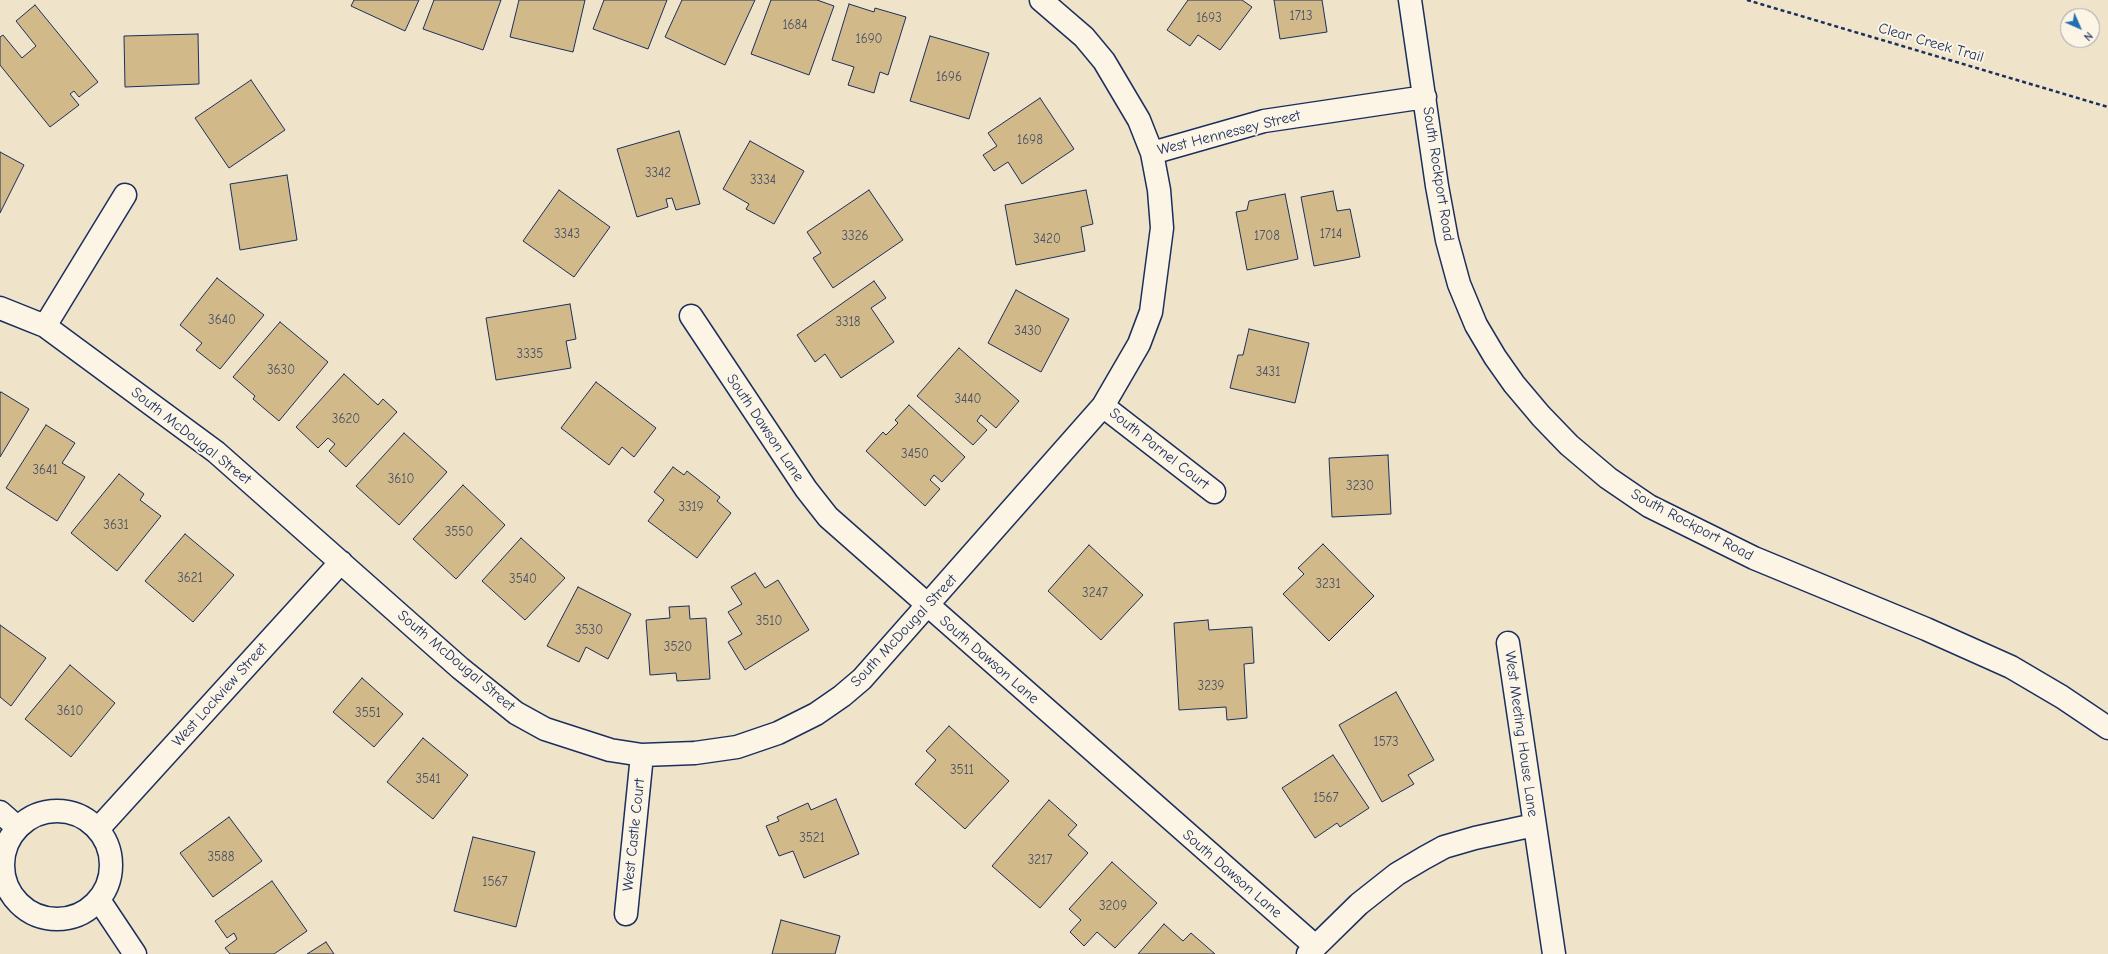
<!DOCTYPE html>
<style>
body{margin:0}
#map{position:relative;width:2108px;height:954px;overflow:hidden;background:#efe3c9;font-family:"Comic Neue",sans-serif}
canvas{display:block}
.north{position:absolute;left:2060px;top:8px;width:40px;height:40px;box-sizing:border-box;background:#fcf5e5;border:1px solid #a2a6af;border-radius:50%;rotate:135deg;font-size:11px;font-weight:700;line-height:16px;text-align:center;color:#1b2f5e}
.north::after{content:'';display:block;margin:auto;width:14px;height:18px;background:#1f6fb2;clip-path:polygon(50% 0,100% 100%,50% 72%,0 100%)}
</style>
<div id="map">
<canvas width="2108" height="954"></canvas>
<div class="north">N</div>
</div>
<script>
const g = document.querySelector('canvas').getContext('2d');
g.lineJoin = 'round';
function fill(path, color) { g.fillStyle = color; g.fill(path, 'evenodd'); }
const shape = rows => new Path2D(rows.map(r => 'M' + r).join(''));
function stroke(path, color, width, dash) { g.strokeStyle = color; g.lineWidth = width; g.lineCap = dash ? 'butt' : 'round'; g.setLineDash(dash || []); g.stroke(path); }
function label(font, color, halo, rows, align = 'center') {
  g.font = font + ' "Comic Neue",sans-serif'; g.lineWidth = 4; g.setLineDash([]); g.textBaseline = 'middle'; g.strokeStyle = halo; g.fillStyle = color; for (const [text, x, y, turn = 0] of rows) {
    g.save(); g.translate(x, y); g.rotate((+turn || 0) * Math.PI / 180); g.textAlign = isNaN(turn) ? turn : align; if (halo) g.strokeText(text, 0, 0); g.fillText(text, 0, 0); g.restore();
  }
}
const building = shape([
 [354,0,419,0,405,31,351,6,354,0],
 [434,0,501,0,483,50,423,29,434,0],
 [519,0,585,0,573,52,510,37,519,0],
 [604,0,667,0,648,49,593,29,604,0],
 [682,0,755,0,725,65,665,37,682,0],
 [771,0,817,0,834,6,809,75,751,54,771,0],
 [1188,0,1242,0,1252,7,1220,50,1198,35,1190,46,1167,30,1188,0],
 [1274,0,1322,0,1327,32,1280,39,1274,0],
 [849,4,874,12,875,8,906,17,888,75,880,72,874,93,848,85,854,67,832,60,849,4],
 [35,5,98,82,79,97,74,91,70,94,79,105,50,127,0,65,0,37,3,35,22,58,36,46,16,21,35,5],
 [198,34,199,84,125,87,124,36,198,34],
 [930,36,989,53,969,119,910,101,930,36],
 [251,80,285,130,229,168,195,118,251,80],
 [1040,98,1074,149,1022,184,1008,162,994,171,983,155,997,146,988,133,1040,98],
 [679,131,700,204,676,210,672,198,666,199,668,207,637,217,617,149,679,131],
 [750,141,804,171,774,224,746,209,749,204,723,189,750,141],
 [0,152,24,165,0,213,0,152],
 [287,175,297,240,240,250,230,184,287,175],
 [559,190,610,227,574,277,523,241,559,190],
 [869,190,903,240,833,288,813,258,821,253,807,232,869,190],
 [1086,190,1093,224,1081,227,1085,251,1016,265,1005,205,1086,190],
 [1333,191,1337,211,1350,209,1360,257,1314,266,1301,197,1333,191],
 [1285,194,1298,259,1247,270,1236,212,1247,210,1249,201,1285,194],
 [217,278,264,315,220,369,196,350,202,343,180,325,217,278],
 [874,281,886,298,871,308,894,342,841,378,825,354,815,362,797,335,874,281],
 [1016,290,1069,319,1041,372,988,343,1016,290],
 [570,304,576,339,566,341,571,368,496,380,486,318,570,304],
 [280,322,328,362,279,421,253,399,255,396,233,377,280,322],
 [1249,329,1309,343,1295,403,1230,388,1238,355,1243,355,1249,329],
 [959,348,1019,401,996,428,981,415,977,421,987,430,973,445,917,396,959,348],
 [344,374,378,405,383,399,397,412,346,467,329,451,335,444,328,438,318,448,296,427,344,374],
 [596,382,656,428,634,457,622,447,609,465,561,428,596,382],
 [1,392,29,409,0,457,0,393,1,392],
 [909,405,965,457,942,482,934,475,930,480,940,489,925,506,866,451,883,432,886,435,898,423,895,420,909,405],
 [46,425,75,443,62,463,85,477,57,521,6,488,46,425],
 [404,433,447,472,399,525,356,486,404,433],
 [1388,455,1391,514,1332,517,1329,458,1388,455],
 [673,467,684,475,687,471,720,497,717,501,731,513,697,558,648,521,664,500,654,492,673,467],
 [119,474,144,494,140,500,161,516,117,571,71,533,119,474],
 [463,485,505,525,456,579,413,539,463,485],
 [185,534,234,575,193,622,145,581,185,534],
 [521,538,565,578,525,620,482,581,521,538],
 [1323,544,1374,596,1329,641,1283,594,1304,574,1298,568,1323,544],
 [1089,545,1143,595,1101,640,1048,591,1089,545],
 [755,573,765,588,778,580,809,630,745,670,728,642,742,634,728,612,742,604,731,587,755,573],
 [578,587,631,614,608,659,586,647,579,662,547,646,578,587],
 [689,606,690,619,706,618,710,679,677,681,676,673,650,675,646,620,670,618,669,607,689,606],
 [1208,620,1209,630,1252,627,1254,663,1244,664,1247,718,1227,720,1226,707,1179,710,1174,623,1208,620],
 [0,625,46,658,11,706,0,697,0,625],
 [70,665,115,703,71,757,25,719,70,665],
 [362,678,403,714,374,747,333,712,362,678],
 [1396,692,1434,760,1408,775,1414,784,1382,802,1339,725,1396,692],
 [949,726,1009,781,965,829,915,784,936,760,926,751,949,726],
 [423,738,468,775,433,819,387,782,423,738],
 [1333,755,1369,808,1340,827,1337,823,1315,838,1282,788,1333,755],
 [836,799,859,854,804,878,793,851,779,856,766,826,779,821,777,817,808,803,811,810,836,799],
 [1049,800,1077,825,1068,835,1088,853,1040,908,992,866,1049,800],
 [229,817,262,861,213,897,180,853,229,817],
 [473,837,535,852,516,927,454,911,473,837],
 [1112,862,1157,903,1115,948,1097,932,1084,946,1070,932,1081,920,1069,909,1112,862],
 [272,881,307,931,274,954,230,954,225,948,237,939,234,933,227,938,215,921,272,881],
 [781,920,840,936,835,954,772,954,781,920],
 [1164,924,1183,941,1191,933,1215,954,1138,954,1164,924],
 [326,942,334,954,307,954,326,942]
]);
fill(building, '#d2b989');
stroke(building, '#1b2f5e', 1);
const minor = shape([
 [1041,0,1084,37,1104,61,1139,120,1152,153,1264,121,1425,97],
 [1410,0,1437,186,1447,240,1459,284,1476,325,1495,357,1514,384,1541,416,1569,445,1608,478,1649,506,1754,558,1926,629,2011,667,2062,697,2108,728],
 [0,308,45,326,216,452,460,668,516,713,545,729,610,750,642,755,695,753,737,747,778,733,816,714,842,696,862,679,1103,406,1139,344,1151,312,1162,228,1159,190,1152,153],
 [691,316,806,489,828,517,1315,946],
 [45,326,125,195],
 [1103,406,1214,492],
 [1508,643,1554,954],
 '3 865a54 54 0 1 1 108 0a54 54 0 1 1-108 0Z',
 [0,812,17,827],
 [98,829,341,562],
 [99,900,135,954],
 [626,914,642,755],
 [1308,954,1359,904,1397,874,1424,858,1444,847,1475,838,1534,825]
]);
stroke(minor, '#1b2f5e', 25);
stroke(shape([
 [1747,0,2108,107]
]), '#1b2f5e', 2.5, [4, 3]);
stroke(minor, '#fcf5e5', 22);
label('13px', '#495269', null, [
 ["1713",1301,16],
 ["1693",1209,18],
 ["1684",795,25],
 ["1690",869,39],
 ["1696",949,77],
 ["1698",1030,140],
 ["3342",658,173],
 ["3334",763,180],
 ["3343",567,234],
 ["1714",1331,234],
 ["3326",855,236],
 ["1708",1267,236],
 ["3420",1047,239],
 ["3640",222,320],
 ["3318",848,322],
 ["3430",1028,331],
 ["3335",530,354],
 ["3630",281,370],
 ["3431",1268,372],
 ["3440",968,399],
 ["3620",346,419],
 ["3450",915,454],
 ["3641",45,470],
 ["3610",401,479],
 ["3230",1360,486],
 ["3319",691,507],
 ["3631",116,525],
 ["3550",459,532],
 ["3621",190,578],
 ["3540",523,579],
 ["3231",1328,584],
 ["3247",1095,593],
 ["3510",769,621],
 ["3530",589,630],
 ["3520",678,647],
 ["3239",1211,686],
 ["3610",70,711],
 ["3551",368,713],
 ["1573",1386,742],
 ["3511",962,770],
 ["3541",428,779],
 ["1567",1326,798],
 ["3521",812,838],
 ["3588",221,857],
 ["3217",1040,860],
 ["1567",495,882],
 ["3209",1113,906]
]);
label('15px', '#1b2f5e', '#fcf5e5', [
 ["Clear Creek Trail",1931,43,16],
 ["West Hennessey Street",1229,133,-14],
 ["South Rockport Road",1438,174,81],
 ["South Dawson Lane",765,428,56],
 ["South McDougal Street",191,436,38],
 ["South Parnel Court",1159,449,38],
 ["South Rockport Road",1692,525,28],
 ["South McDougal Street",904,631,-47],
 ["South Dawson Lane",989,660,41],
 ["South McDougal Street",456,661,40],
 ["West Lockview Street",220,695,-48],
 ["West Meeting House Lane",1521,734,82],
 ["West Castle Court",634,835,-84],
 ["South Dawson Lane",1232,874,41]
]);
</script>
